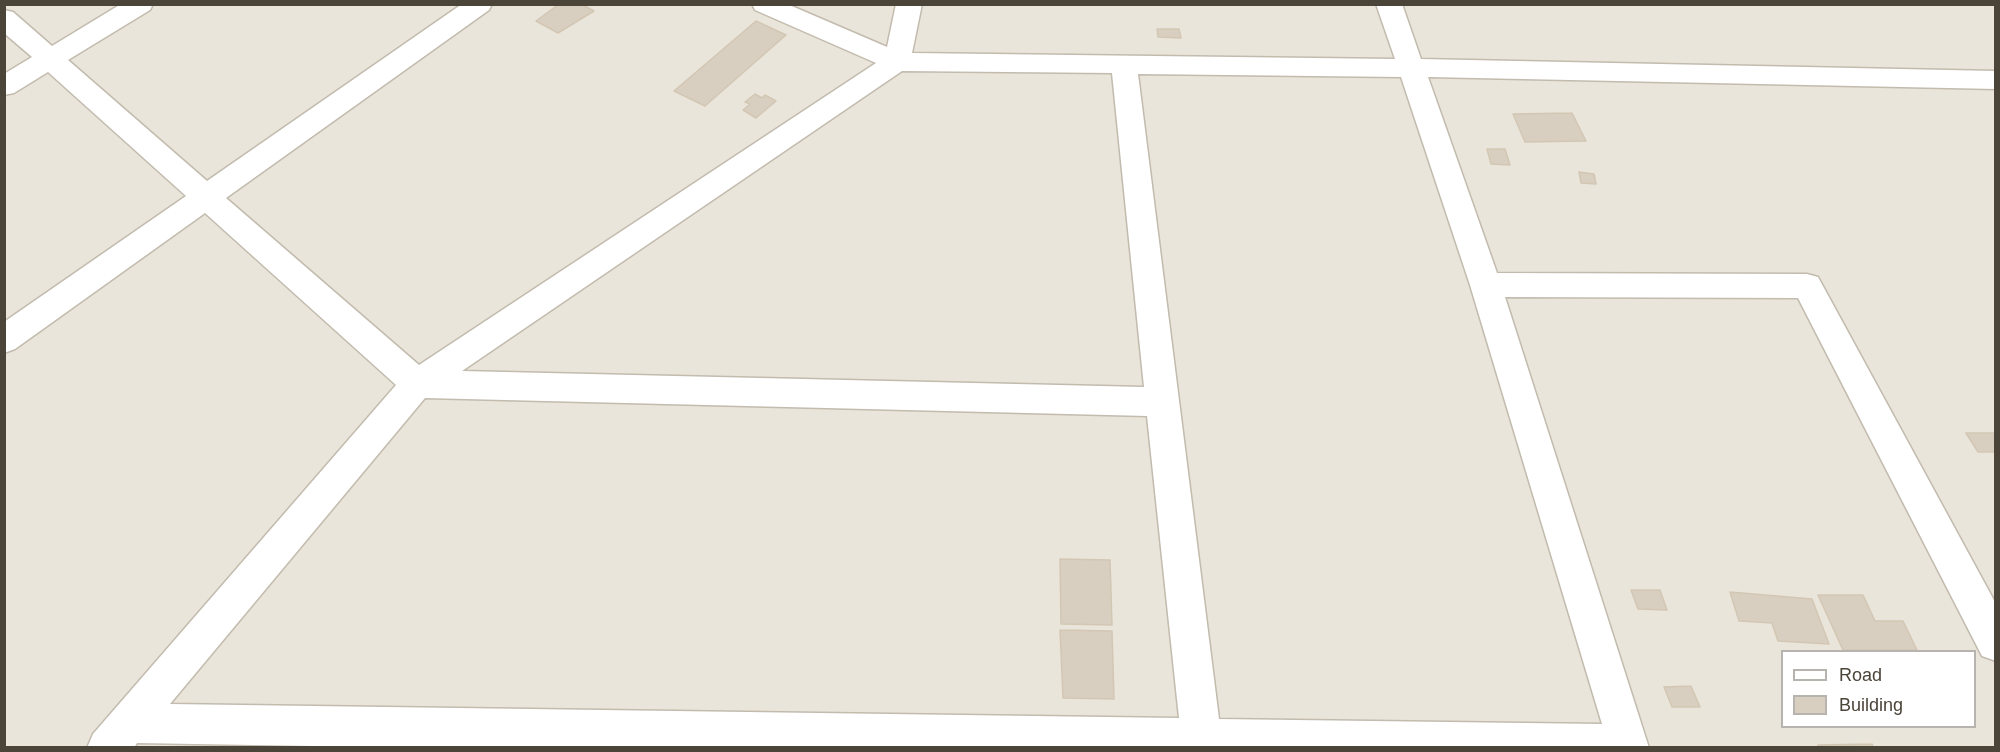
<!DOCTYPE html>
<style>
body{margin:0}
#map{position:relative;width:2000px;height:752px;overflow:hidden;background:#f6f3ec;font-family:Arial,sans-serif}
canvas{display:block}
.frame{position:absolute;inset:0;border:6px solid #4b4439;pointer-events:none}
.legend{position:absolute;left:1781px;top:650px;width:195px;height:78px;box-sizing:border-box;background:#fff;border:2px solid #b7b4b0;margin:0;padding:8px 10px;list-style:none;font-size:18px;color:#4b4439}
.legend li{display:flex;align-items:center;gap:12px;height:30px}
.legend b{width:30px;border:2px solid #b7b4b0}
</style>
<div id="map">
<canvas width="2000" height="752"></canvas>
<div class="frame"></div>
<ul class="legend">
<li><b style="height:8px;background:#fff"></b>Road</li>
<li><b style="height:16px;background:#d8cfc1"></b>Building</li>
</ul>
</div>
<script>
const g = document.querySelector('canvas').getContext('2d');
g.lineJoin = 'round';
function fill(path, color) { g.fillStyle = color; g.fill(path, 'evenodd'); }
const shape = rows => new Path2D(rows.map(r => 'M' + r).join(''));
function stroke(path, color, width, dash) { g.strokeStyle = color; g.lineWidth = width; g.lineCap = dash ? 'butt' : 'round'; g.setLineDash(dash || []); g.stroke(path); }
fill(shape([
 [4,5,1995,5,1995,747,5,747],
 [1782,652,1974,652,1974,726,1782,726]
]), '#eae5da');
const building = shape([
 [559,4,581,4,594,11,558,33,536,21,559,4],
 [756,21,786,35,705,106,674,91,756,21],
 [1157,29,1179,29,1181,38,1158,37,1157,29],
 [755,94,762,98,765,95,776,101,756,118,743,110,750,104,745,102,755,94],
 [1572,113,1586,141,1525,142,1513,114,1572,113],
 [1487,149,1505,149,1510,165,1491,164,1487,149],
 [1579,172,1594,174,1596,184,1581,183,1579,172],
 [1966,433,1996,433,1996,452,1978,452,1966,433],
 [1060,559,1110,560,1112,625,1061,624,1060,559],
 [1631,590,1660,590,1667,610,1638,609,1631,590],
 [1730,592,1812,599,1829,644,1778,641,1772,623,1739,621,1730,592],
 [1818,595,1863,595,1875,621,1903,621,1917,650,1843,650,1818,595],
 [1060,630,1112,631,1114,699,1063,698,1060,630],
 [1691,686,1700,707,1672,707,1664,687,1691,686],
 [1872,744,1874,748,1819,748,1818,745,1872,744]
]);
fill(building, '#d8cfc1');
stroke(building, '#d3c7b4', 1.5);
const minor = shape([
 [121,4,153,4,150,10,68,60,207,181,462,4,492,4,489,10,226,198,419,365,876,63,755,10,752,4,787,4,887,47,896,4,922,4,912,53,1395,59,1376,4,1402,4,1421,59,1996,71,1996,89,1428,77,1497,273,1807,274,1818,277,1996,604,1996,661,1982,656,1798,298,1505,297,1649,748,429,748,137,743,134,748,87,748,93,734,396,385,205,213,15,349,4,353,4,322,186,196,48,72,14,93,4,95,4,74,32,57,4,33,4,10,13,12,52,46,121,4],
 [902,71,1112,73,1144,387,462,371,902,71],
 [1138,74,1401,77,1470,285,1602,724,1219,719,1138,74],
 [425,398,1147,416,1179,718,170,704,425,398]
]);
stroke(minor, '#c2bbae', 3);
fill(minor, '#fff');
</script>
